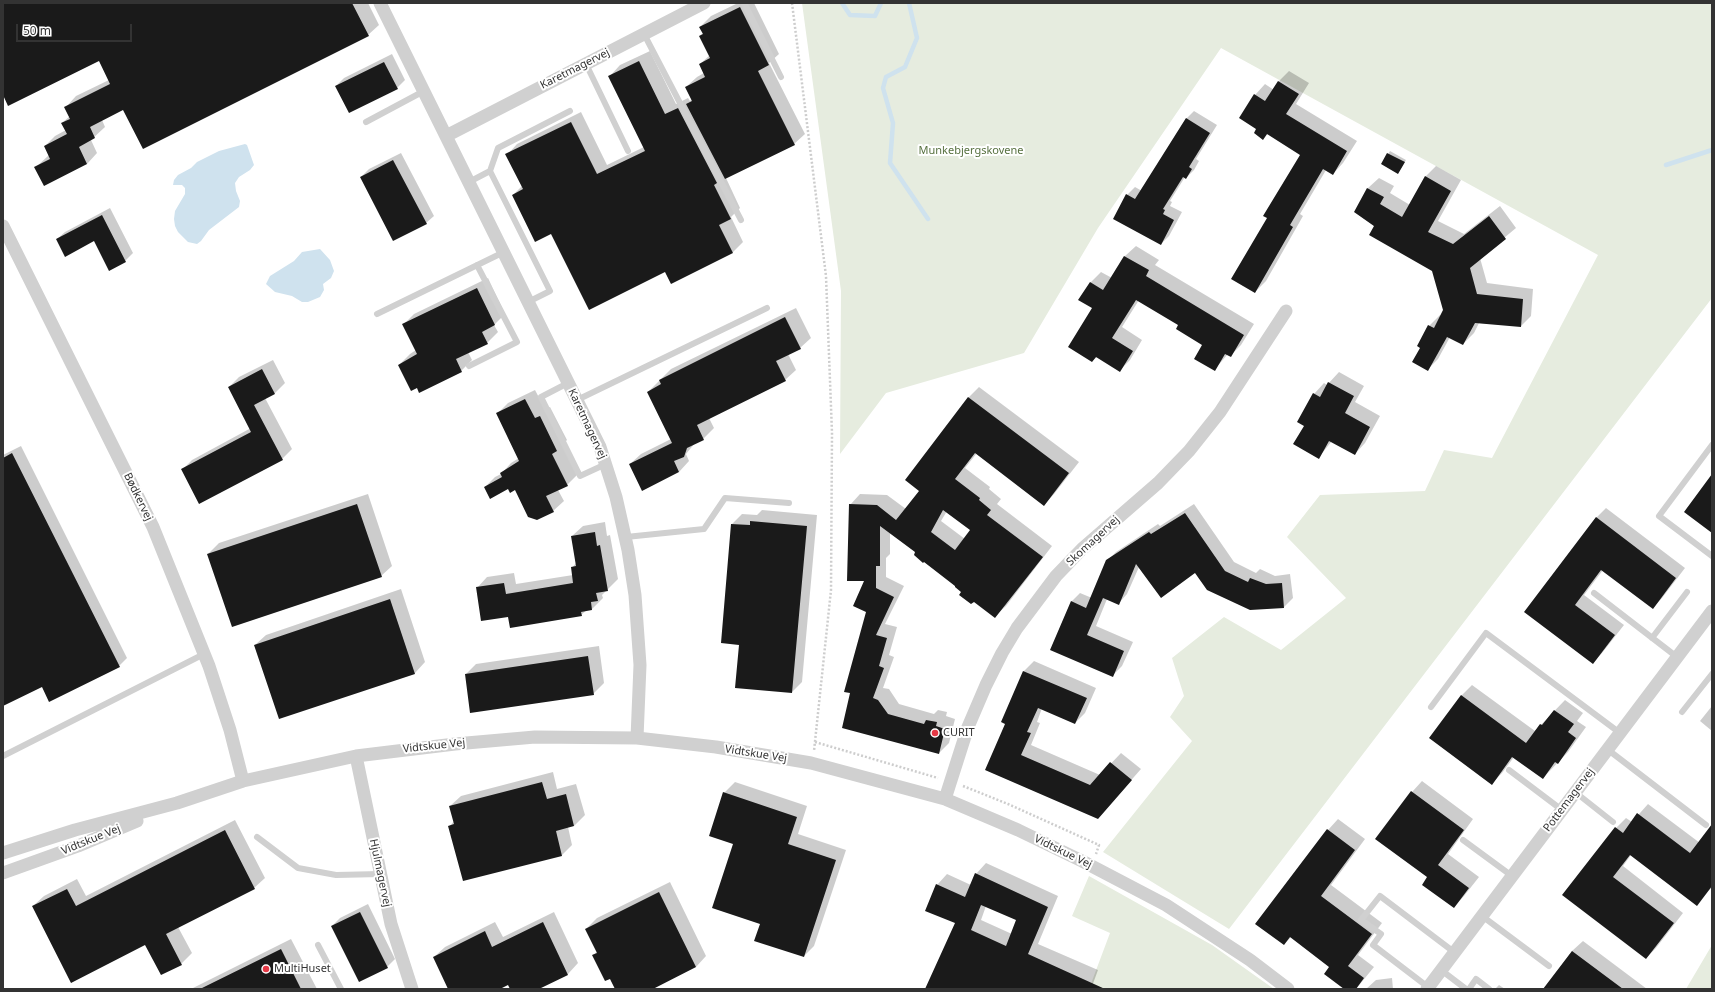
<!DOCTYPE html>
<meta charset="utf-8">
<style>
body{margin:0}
#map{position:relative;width:1715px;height:992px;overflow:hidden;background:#fff;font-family:"Noto Sans",sans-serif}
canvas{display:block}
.frame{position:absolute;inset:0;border:4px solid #333;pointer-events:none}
.scale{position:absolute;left:16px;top:24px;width:116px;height:18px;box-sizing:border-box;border:2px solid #333;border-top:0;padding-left:5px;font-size:12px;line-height:14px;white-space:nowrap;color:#333;-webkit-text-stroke:3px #fff;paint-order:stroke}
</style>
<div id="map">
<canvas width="1715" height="992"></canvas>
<div class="frame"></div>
<div class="scale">50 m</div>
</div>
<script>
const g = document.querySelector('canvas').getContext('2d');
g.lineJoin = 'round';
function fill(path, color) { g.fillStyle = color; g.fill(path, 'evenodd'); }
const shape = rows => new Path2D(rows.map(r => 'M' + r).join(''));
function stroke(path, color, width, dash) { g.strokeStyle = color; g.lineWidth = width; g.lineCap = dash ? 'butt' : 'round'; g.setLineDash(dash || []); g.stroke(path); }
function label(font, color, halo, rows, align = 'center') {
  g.font = font + ' "Noto Sans",sans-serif'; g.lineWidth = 4; g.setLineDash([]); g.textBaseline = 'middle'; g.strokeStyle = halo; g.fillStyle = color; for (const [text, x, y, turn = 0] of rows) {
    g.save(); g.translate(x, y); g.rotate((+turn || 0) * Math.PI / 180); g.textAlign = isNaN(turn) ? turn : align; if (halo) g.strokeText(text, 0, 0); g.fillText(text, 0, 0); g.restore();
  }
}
fill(shape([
 [802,3,1712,3,1712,298,1229,929,1103,852,1192,741,1170,717,1184,696,1172,658,1224,617,1281,650,1346,598,1287,537,1320,495,1425,491,1444,450,1492,458,1598,255,1221,48,1098,228,1024,353,886,393,840,454,841,291],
 [1089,876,1212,945,1274,989,1089,989,1110,933,1072,916],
 [1712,945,1712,989,1686,989]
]), '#e6ecdf');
fill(shape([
 [245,144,247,145,254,165,250,170,239,177,235,183,236,191,240,201,239,207,209,230,201,241,197,244,188,242,178,232,175,226,174,219,175,211,185,194,185,188,182,185,173,185,174,180,178,175,191,168,197,162,219,151],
 [320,249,330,260,334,271,331,278,323,284,324,290,320,297,308,302,302,302,292,296,275,292,266,284,270,276,294,261,302,252]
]), '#cfe2ee');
fill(shape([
 [3,3,368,3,379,25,368,35,124,109,102,120,105,127,91,140,97,153,87,164,44,185,36,167,49,155,45,146,55,136,66,130,62,123,70,116,66,107,76,96,109,80,99,60,3,93],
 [738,3,754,3,779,54,769,63,805,134,794,144,726,178,740,208,731,217,743,242,733,252,666,271,551,233,513,195,522,186,507,155,517,144,581,112,607,165,644,147,610,76,620,65,650,51,676,104,688,98,690,101,692,99,686,87,697,77,704,73,700,64,710,55,700,36,703,33,700,27,711,16],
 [392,54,405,80,397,88,336,86,344,78],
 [1289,71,1309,83,1296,104,1357,141,1343,163,1333,174,1326,170,1300,214,1303,216,1266,281,1255,292,1269,217,1301,154,1268,134,1263,138,1258,128,1255,95,1265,84,1274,90,1279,81],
 [1194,111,1217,125,1196,159,1199,161,1194,170,1186,178,1185,177,1170,201,1172,202,1170,206,1182,212,1169,236,1161,244,1127,195,1135,187,1142,191,1186,119],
 [1390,151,1406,160,1398,173,1382,164],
 [401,153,434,216,426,223,361,177,369,169],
 [1436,166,1461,180,1438,221,1464,234,1500,206,1516,228,1480,258,1487,283,1533,289,1531,316,1521,326,1479,323,1474,333,1463,344,1450,337,1438,359,1428,369,1421,348,1429,326,1440,315,1441,316,1444,311,1433,270,1355,212,1368,188,1379,178,1394,186,1390,193,1410,205,1426,176],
 [110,208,133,253,125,261,94,240,57,239,65,232],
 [1136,246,1159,260,1155,265,1254,324,1241,345,1230,356,1228,354,1214,370,1203,345,1179,325,1139,300,1122,327,1142,340,1130,360,1120,370,1097,357,1092,361,1093,308,1080,300,1091,282,1101,272,1112,278,1125,256],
 [488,278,505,314,494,325,498,332,487,343,468,352,472,360,461,371,417,387,399,365,410,354,416,350,403,325,414,314],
 [796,308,811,338,800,348,788,354,796,370,785,380,709,418,714,428,703,439,695,443,686,454,689,461,679,472,630,464,641,454,671,439,648,392,671,369],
 [273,360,285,383,275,393,265,398,292,449,282,459,182,470,192,460,251,428,229,387,239,377],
 [1339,372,1364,386,1355,402,1380,416,1365,443,1355,454,1332,441,1319,457,1305,425,1314,394,1324,383,1327,385],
 [979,387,1079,462,1054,494,1044,505,977,453,965,468,990,487,989,489,1001,499,997,504,1052,546,1006,606,995,616,962,592,917,552,890,532,890,554,886,558,886,577,904,586,885,624,897,627,889,655,894,657,883,688,889,689,899,704,934,714,938,710,947,712,946,716,955,719,949,743,939,753,852,692,867,611,866,580,850,505,860,494,887,495,906,509,920,491,968,398],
 [947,511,972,530,965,539,941,521],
 [535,390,545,409,550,407,567,440,563,444,577,475,567,485,558,490,564,501,553,511,516,489,485,487,495,477,501,474,511,463,519,458,498,413,508,403],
 [21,446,127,658,119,666,42,686,3,705,3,455],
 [368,494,392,566,381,576,208,554,219,543],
 [1194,504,1234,562,1256,573,1260,569,1275,576,1290,574,1293,598,1284,607,1195,571,1139,567,1127,594,1119,603,1107,599,1096,626,1133,642,1122,666,1113,675,1051,649,1071,602,1080,593,1092,598,1107,561,1116,552,1158,524,1160,526],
 [1606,508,1685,568,1662,598,1653,608,1603,570,1584,595,1624,625,1602,653,1593,663,1526,612,1596,518],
 [762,510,817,515,802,682,792,692,732,524,742,514,757,515],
 [605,522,607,536,610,535,618,579,602,595,603,598,592,609,587,610,581,615,508,616,477,588,487,577,514,573,516,584,573,575,572,568,576,563,572,536,583,526],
 [401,589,425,662,415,673,280,718,255,645,266,635],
 [599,646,604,683,593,694,466,674,476,664],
 [1034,661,1096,688,1085,713,1075,723,1042,708,1037,722,1040,723,1031,745,1100,775,1121,753,1141,769,1098,818,986,770,1006,723,1003,722,1024,671],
 [1472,685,1535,731,1565,700,1583,713,1577,721,1586,727,1568,752,1543,778,1514,757,1502,773,1492,783,1430,738,1462,695],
 [1712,706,1712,731,1700,721],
 [553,772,557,789,576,784,585,815,574,826,568,827,572,845,562,855,450,826,454,821,450,806,461,796],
 [1422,781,1473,819,1448,854,1479,877,1464,896,1454,907,1429,877,1412,792],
 [735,782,807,806,798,834,846,850,814,946,804,956,761,923,734,843,724,793],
 [1648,804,1700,843,1712,826,1712,887,1697,904,1631,855,1623,866,1683,913,1656,948,1646,958,1563,895,1616,828,1626,818,1632,822],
 [1338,819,1365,839,1331,885,1382,923,1358,955,1374,967,1356,989,1346,989,1330,966,1291,937,1284,944,1328,830],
 [235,820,265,878,254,888,178,927,192,953,181,964,146,944,33,906,44,896,77,879,86,896],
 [986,863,1058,896,1038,944,1098,970,1091,989,926,989,956,923,937,885,947,874,971,885,976,874],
 [986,906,1017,920,1012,934,981,920],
 [670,882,706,956,696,967,651,989,616,989,610,977,593,955,598,951,586,929,597,918],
 [368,904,395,959,387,967,332,926,340,918],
 [554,912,578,963,568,974,537,989,511,989,509,983,497,989,450,989,434,957,445,947,495,922,503,937],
 [291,939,317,989,191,989],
 [1583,941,1647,989,1545,988,1572,951],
 [1392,978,1393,989,1366,989,1376,980],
 [1499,985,1505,989,1495,989]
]), '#0003');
stroke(shape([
 [842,3,850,15,875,16,881,3],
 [909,3,917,38,905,67,886,77,883,88,893,123,890,163,928,219],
 [1666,165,1712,150]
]), '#cfe2ee', 4.5);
fill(shape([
 [3,3,352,3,369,36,143,149,123,110,90,127,95,138,79,147,87,164,44,186,34,167,50,159,44,146,67,134,61,123,70,119,64,107,110,84,99,61,8,106,3,95],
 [740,7,769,65,758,71,795,145,725,179,686,104,692,101,685,87,705,77,699,64,710,58,699,36,703,34,699,27],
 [639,61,665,114,678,108,717,183,714,185,731,219,719,225,733,253,671,284,665,272,589,310,551,234,535,242,512,195,523,189,505,154,571,122,597,174,645,151,608,76],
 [384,62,398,89,349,113,335,86],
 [1278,81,1299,94,1286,114,1347,151,1333,175,1323,169,1290,225,1293,227,1255,293,1231,279,1267,218,1263,216,1300,155,1267,134,1263,140,1254,133,1256,129,1239,118,1254,94,1265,101],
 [1186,118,1210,133,1189,167,1192,169,1186,179,1183,177,1163,209,1165,210,1163,214,1174,220,1161,245,1113,219,1126,194,1135,199],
 [1387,153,1405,162,1398,174,1381,164],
 [393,160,427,224,393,241,360,177],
 [1425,176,1451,191,1428,232,1453,244,1489,216,1506,239,1470,268,1477,294,1523,299,1521,327,1475,323,1463,345,1447,337,1428,371,1412,362,1420,348,1417,346,1428,325,1434,328,1443,310,1432,271,1369,235,1374,226,1354,212,1367,188,1384,197,1380,204,1402,217],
 [102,215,126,262,109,271,94,241,65,257,56,239],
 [1124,256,1149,270,1146,276,1244,335,1231,357,1225,354,1215,371,1194,359,1202,345,1176,329,1178,325,1136,300,1112,338,1133,351,1120,372,1096,357,1092,362,1068,347,1092,308,1078,300,1090,282,1103,290],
 [477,288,495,325,482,332,488,344,456,359,462,372,419,393,417,388,411,391,398,365,417,354,402,324],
 [785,317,801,349,776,361,786,381,697,425,704,440,687,448,684,457,674,461,679,472,642,491,629,464,672,443,647,392,661,384,659,380],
 [262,369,275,394,254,405,283,460,199,504,181,469,251,432,228,387],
 [1328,382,1354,396,1345,413,1370,427,1355,455,1329,441,1319,459,1293,444,1304,426,1297,422,1313,393,1320,397],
 [968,397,1069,473,1044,506,975,453,955,479,980,498,979,500,991,510,987,515,1043,557,995,618,974,602,971,604,959,595,961,592,955,587,955,586,924,562,923,563,914,555,915,552,880,526,880,566,876,566,876,588,894,597,876,635,887,638,879,666,884,668,873,698,878,700,888,714,924,724,926,720,937,722,936,726,945,729,939,754,842,728,850,693,844,692,866,612,853,606,864,581,847,581,849,504,877,505,896,520,919,491,905,480],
 [943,510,970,530,955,550,931,532],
 [525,399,535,418,540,416,557,451,552,454,568,486,546,496,554,512,537,520,528,517,515,490,510,493,508,489,490,499,484,487,502,477,500,473,519,461,496,413],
 [12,453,120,667,49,702,42,687,3,706,3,458],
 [1712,474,1712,533,1684,512],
 [357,504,382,577,232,627,207,554],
 [1185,513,1225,571,1248,582,1250,578,1266,584,1282,583,1284,608,1250,610,1207,590,1195,573,1161,598,1136,564,1119,605,1103,598,1087,635,1124,651,1113,677,1050,650,1071,601,1086,608,1106,560,1149,532,1151,534],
 [1596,517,1676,578,1653,609,1601,570,1575,605,1615,635,1593,664,1524,612],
 [750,521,807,526,792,693,735,688,739,645,721,643,731,524,750,525],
 [595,532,597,546,600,545,608,591,596,593,598,601,591,602,592,610,581,612,582,616,510,628,508,617,481,621,476,587,504,583,506,594,573,583,571,567,576,566,571,536],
 [390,599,415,674,279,719,254,645],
 [588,656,594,695,470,713,465,674],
 [1023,671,1087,698,1075,724,1038,708,1027,732,1031,733,1021,755,1090,785,1110,762,1132,780,1098,819,985,770,1005,724,1001,722],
 [1461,695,1526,743,1540,724,1542,725,1554,710,1574,724,1568,732,1576,738,1558,764,1555,762,1543,779,1512,757,1492,785,1429,738],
 [542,782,547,799,566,794,574,826,556,831,562,856,463,881,448,826,454,824,449,806],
 [1411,791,1464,830,1438,865,1469,888,1454,908,1422,885,1427,877,1375,839],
 [723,792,797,817,788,844,836,860,804,957,754,941,760,924,712,908,733,844,709,836],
 [1637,813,1690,853,1712,824,1712,886,1697,906,1630,855,1613,877,1674,923,1646,959,1562,895,1615,827,1623,833],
 [1327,829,1355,850,1321,896,1372,934,1348,966,1364,978,1356,989,1344,989,1324,974,1329,967,1290,937,1284,945,1255,924],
 [225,830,255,889,166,934,182,965,161,975,145,945,71,983,32,906,67,889,76,906],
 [975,873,1048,907,1028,954,1105,989,925,989,955,923,925,911,936,884,965,897],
 [981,905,1016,920,1006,946,971,930],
 [659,892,696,967,653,989,615,989,610,979,605,981,592,955,597,953,585,929],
 [360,912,388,968,359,982,331,926],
 [543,922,568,975,539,989,510,989,508,985,500,989,448,989,433,957,485,931,492,947],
 [281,949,301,989,200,989],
 [1572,951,1623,989,1543,989]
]), '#1a1a1a');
stroke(shape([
 [792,3,826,276,832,433,831,590,814,751],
 [815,742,938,778],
 [963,786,1008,804,1099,845,1096,854]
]), '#cdcdcd', 2.5, [2, 2]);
stroke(shape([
 [744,3,781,77],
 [644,34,741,220],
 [586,64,628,151],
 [366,122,424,91],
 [490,171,498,148,570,111],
 [469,182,490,171,550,291,528,302],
 [377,314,504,252],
 [469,366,517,342,477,265],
 [568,383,541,397,580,476,606,464],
 [577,400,767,308],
 [1712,445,1659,516,1712,556],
 [626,537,704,529,725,498,789,503],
 [1594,593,1677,657],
 [1652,638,1687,592],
 [1431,707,1486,633,1620,733],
 [1682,712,1712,674],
 [1607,749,1706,825],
 [3,756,204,654],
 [1509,770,1562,810],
 [1575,792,1613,822],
 [257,837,298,868,336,875,381,874],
 [1463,840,1512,876],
 [1482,916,1549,966],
 [318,945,341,989],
 [1441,970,1466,989],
 [1428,987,1373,945,1381,934,1361,920,1380,896,1454,952],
 [1469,989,1476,979,1489,989]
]), '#d0d0d0', 6);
stroke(shape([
 [380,3,600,447,616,497,628,550,635,595,640,665,637,738],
 [446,136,704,3],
 [3,226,153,527,209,666,230,730,243,781],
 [356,756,391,924,412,989],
 [945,799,968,727,986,685,1002,653,1017,628,1056,576,1082,549,1158,483,1189,451,1220,412,1286,311],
 [3,853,75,830,177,803,243,781,356,756,455,744,535,737,637,738,716,747,811,763,945,799,1018,830,1082,861,1166,905,1250,960,1288,989],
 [3,873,78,846,137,821],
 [1427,989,1712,611]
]), '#d0d0d0', 13);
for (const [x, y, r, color] of [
 [935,733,4,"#e63946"],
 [266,969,4,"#e63946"]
]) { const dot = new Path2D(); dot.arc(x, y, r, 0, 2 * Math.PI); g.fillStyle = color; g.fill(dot); stroke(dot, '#fff', 1.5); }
label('11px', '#333', '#fff', [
 ["Karetmagervej",575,69,-27],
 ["Karetmagervej",587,424,65],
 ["Bødkervej",138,497,64],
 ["Skomagervej",1093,541,-43],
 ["Vidtskue Vej",434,746,-6],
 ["Vidtskue Vej",756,754,9],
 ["Pottemagervej",1569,800,-53],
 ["Vidtskue Vej",91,840,-22],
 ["Vidtskue Vej",1063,852,26],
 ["Hjulmagervej",380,873,78]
]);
label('11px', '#56703f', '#fff', [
 ["Munkebjergskovene",971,151]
]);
label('11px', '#333', '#fff', [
 ["CURIT",943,733],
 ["MultiHuset",274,969]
], 'left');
</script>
